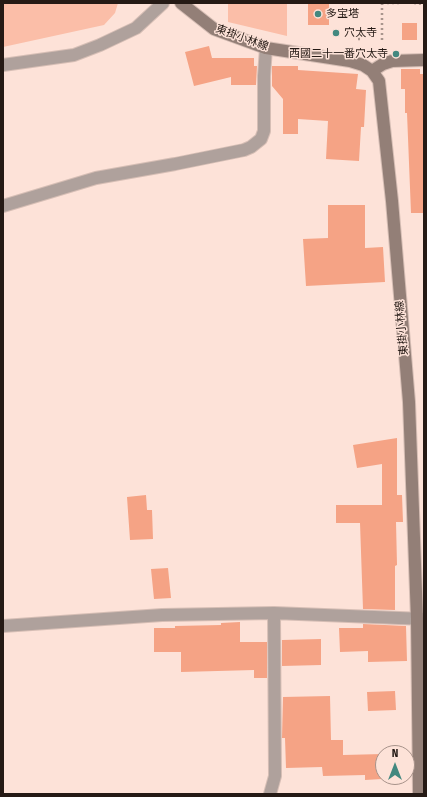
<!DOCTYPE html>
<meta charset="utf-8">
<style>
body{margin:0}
#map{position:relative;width:427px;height:797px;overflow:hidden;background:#fde2d8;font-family:"Fira Sans Condensed",sans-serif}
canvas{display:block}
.frame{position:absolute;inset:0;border:4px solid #251a15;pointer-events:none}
.north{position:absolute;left:375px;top:745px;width:40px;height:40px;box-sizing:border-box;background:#fde2d8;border:1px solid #a7928a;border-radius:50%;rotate:0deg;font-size:11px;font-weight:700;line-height:16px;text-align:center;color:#251a15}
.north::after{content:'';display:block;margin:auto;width:14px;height:18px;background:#43887f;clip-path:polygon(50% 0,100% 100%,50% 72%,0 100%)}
</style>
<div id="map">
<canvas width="427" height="797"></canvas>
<div class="frame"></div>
<div class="north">N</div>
</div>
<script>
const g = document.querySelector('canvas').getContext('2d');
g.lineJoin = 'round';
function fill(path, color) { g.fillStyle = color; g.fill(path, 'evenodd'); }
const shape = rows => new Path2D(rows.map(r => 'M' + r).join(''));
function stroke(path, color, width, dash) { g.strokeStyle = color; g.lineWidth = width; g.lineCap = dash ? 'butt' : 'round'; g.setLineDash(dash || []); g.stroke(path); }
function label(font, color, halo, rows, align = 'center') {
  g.font = font + ' "Fira Sans Condensed","Noto Sans JP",sans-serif'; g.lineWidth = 3; g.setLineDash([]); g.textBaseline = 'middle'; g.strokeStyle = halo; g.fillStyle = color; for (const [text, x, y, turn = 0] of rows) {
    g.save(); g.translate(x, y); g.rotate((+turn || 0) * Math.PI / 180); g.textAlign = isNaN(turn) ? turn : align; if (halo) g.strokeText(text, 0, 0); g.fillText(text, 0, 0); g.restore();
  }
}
fill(shape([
 [3,3,118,3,115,13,104,25,3,47],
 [228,3,287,3,287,36,228,22]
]), '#fbbea8');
fill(shape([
 [308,3,329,3,329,25,308,25],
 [402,23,417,23,417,40,402,40],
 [209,46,212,58,254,58,254,66,257,66,256,85,231,85,231,77,194,86,185,52],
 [272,66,298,66,298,70,358,74,356,89,366,90,364,127,361,127,359,161,326,159,328,121,298,119,298,134,283,134,283,99,272,86],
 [401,69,420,69,420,74,424,74,424,213,411,213,407,113,405,113,405,89,401,89],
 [328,205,365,205,365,248,383,247,385,282,306,286,303,239,328,238],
 [397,438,397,495,402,495,403,522,396,522,397,565,395,566,395,610,363,609,360,523,336,523,336,505,382,505,382,464,357,468,353,445],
 [146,495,147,510,152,510,153,539,130,540,127,497],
 [168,568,171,598,154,599,151,569],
 [240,622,240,642,267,642,267,678,254,678,254,670,181,672,181,652,154,652,154,628,175,628,175,626,221,625,221,623],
 [363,624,406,626,407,661,368,662,368,651,340,652,339,628,363,628],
 [321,639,321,665,282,666,282,640],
 [395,691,396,710,368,711,367,692],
 [330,696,331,740,343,740,343,755,383,754,383,777,399,777,399,778,365,780,365,775,323,776,322,767,286,768,285,738,282,738,283,697]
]), '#f5a385');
const street = shape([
 [3,65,74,55,100,45,136,28,163,3],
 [3,206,96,178,175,164,244,150,251,147,261,139,264,131,264,76,266,48],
 [3,626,162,615,274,613,424,619],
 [270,794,275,776,274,613]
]);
const secondary = shape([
 [181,3,214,29,266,48,350,61,363,65,372,71,379,81,392,201,409,402,417,619,419,794],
 [372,71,383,64,392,61,424,60]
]);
stroke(street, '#d6beb5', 14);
stroke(secondary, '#d6beb5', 14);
stroke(shape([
 [382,3,382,41],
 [382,3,400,3],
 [414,3,424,4],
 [358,39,362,39]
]), '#a9958d', 2.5, [2, 3]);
stroke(street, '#afa19c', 12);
stroke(secondary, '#937f77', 12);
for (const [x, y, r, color] of [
 [318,14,4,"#43887f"],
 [336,33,4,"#43887f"],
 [396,54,4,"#43887f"]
]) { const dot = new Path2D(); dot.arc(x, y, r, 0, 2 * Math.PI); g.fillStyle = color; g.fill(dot); stroke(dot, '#fde2d8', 1.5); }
label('11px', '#251a15', '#fde2d8', [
 ["多宝塔",326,14],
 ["穴太寺",344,33],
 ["西國二十一番穴太寺",388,54,"right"]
], 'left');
label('11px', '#251a15', '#fde2d8', [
 ["東掛小林線",242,38,20],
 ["東掛小林線",402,328,-95]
]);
</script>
